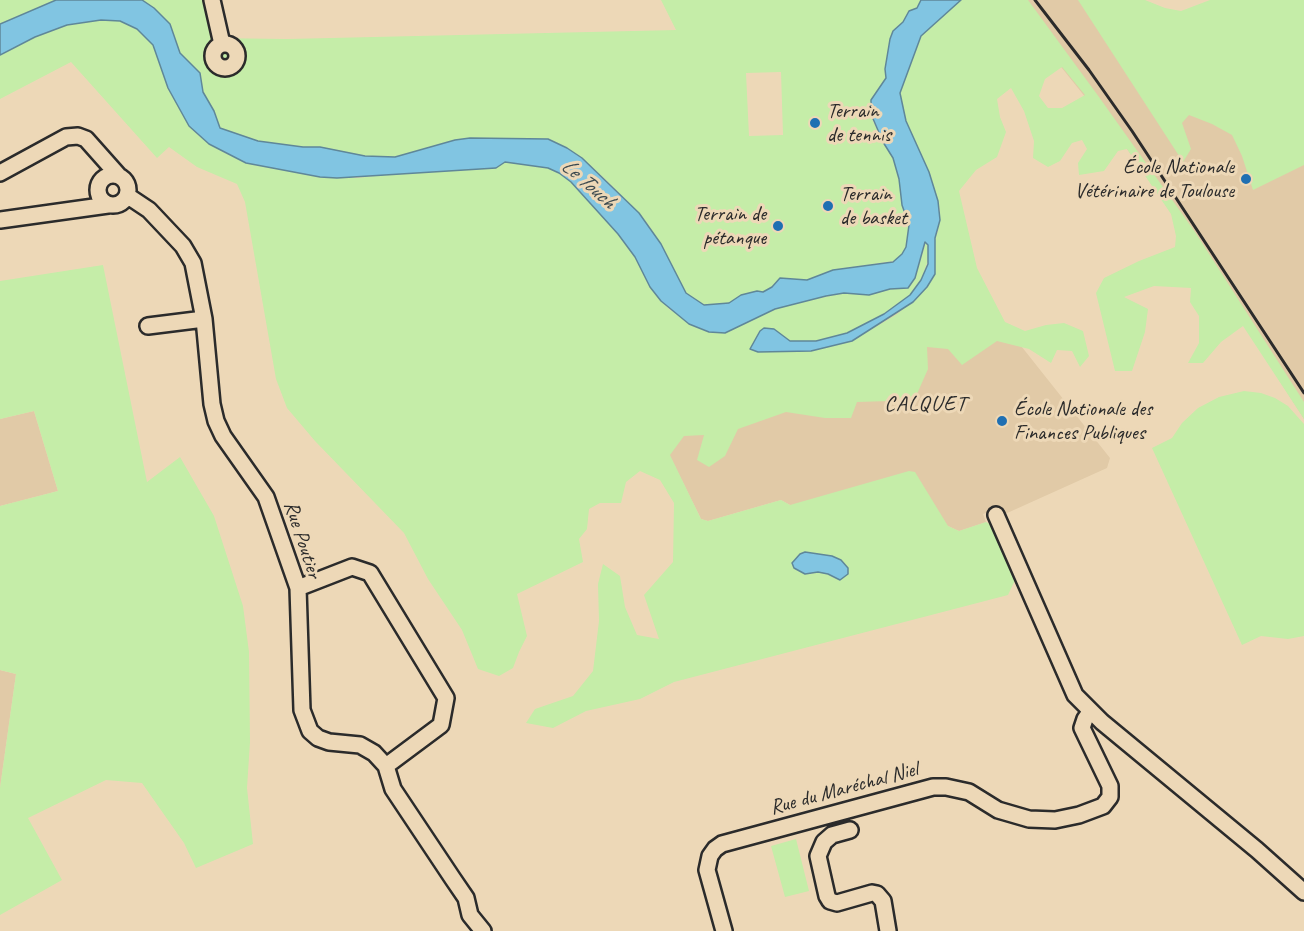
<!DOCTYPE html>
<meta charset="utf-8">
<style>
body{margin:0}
canvas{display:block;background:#edd8b7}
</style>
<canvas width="1304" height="931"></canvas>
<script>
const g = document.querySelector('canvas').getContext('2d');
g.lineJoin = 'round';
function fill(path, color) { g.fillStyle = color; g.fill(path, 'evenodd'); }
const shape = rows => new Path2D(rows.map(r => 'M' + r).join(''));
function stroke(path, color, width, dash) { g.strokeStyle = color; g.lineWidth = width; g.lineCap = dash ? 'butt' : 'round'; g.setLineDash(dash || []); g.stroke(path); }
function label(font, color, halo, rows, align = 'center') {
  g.font = font + ' Caveat,sans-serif'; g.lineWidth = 6; g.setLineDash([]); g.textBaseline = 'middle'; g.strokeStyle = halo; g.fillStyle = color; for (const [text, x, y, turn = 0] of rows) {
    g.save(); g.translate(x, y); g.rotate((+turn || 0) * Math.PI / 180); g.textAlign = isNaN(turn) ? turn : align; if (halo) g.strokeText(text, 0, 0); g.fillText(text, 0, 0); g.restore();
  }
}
fill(shape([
 [1019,0,1104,0,1128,29,1304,0,1304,419,1192,244,1127,149,1049,52],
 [964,274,1110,458,1107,468,1005,514,1002,515,994,510,983,514,986,522,959,531,946,525,940,516,790,505,781,500,708,521,701,519,664,444],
 [34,411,58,491,0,506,0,419],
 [0,670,16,674,0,788]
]), '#e1caa7');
fill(shape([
 [0,0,56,0,0,24],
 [142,0,203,0,212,38,287,39,676,30,661,0,921,0,917,8,912,10,903,22,896,28,890,39,885,69,886,78,884,84,877,90,872,119,883,142,893,158,899,179,902,205,909,225,906,247,902,255,894,261,833,270,807,280,798,279,763,292,757,291,741,295,729,303,704,305,686,293,650,227,639,213,605,179,582,158,533,138,512,140,493,138,470,138,455,140,395,157,365,156,320,147,303,147,258,141,220,128,214,111,203,92,200,73,180,53,170,24,154,8],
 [781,72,783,135,749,136,746,73],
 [961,0,1028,0,1099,97,1195,232,1304,402,1304,419,1243,326,1221,342,1203,363,1188,363,1199,343,1199,316,1190,302,1191,288,1154,286,1124,297,1148,309,1145,332,1132,371,1115,371,1096,293,1104,278,1139,261,1175,247,1176,236,1171,214,1127,149,1118,151,1104,171,1079,175,1078,163,1087,149,1082,140,1072,143,1060,161,1048,167,1033,158,1034,141,1024,111,1011,88,997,99,1000,117,1006,132,997,157,976,170,959,191,977,268,1005,322,1025,331,1046,325,1064,323,1083,331,1089,356,1080,367,1072,351,1057,350,1051,363,1029,349,997,341,962,365,948,349,927,347,928,369,913,403,889,401,857,402,851,418,825,418,786,412,738,429,725,456,709,467,697,460,704,435,684,436,670,455,701,519,708,521,781,500,790,505,909,471,915,472,948,526,959,531,986,522,995,527,1017,576,1008,595,674,682,640,699,586,711,553,728,526,723,535,709,573,696,593,671,599,621,598,584,603,564,620,576,625,607,637,635,659,639,644,595,673,562,674,503,660,480,640,471,626,482,621,503,600,503,589,509,587,529,579,539,583,562,517,594,527,636,519,652,513,668,499,676,478,669,462,630,428,579,404,533,315,441,287,408,276,379,245,202,237,184,197,167,169,147,157,158,71,62,0,99,0,55,35,37,67,25,101,20,120,21,137,29,153,45,168,88,189,126,198,135,225,153,254,165,357,178,401,173,496,168,505,162,548,168,559,173,571,182,618,234,635,257,650,287,670,310,725,333,775,309,801,302,844,293,869,295,890,289,908,288,915,278,926,242,929,250,929,258,921,280,910,295,884,314,847,333,821,341,796,342,790,341,778,332,787,351,811,351,852,341,897,314,920,295,935,274,935,238,938,231,940,211,938,201,929,172,906,121,900,93,921,36],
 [1062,67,1085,95,1062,108,1048,108,1039,96,1045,79],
 [832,556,841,560,848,568,834,578,828,574,818,572,810,574],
 [1078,0,1145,0,1165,8,1181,11,1210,0,1304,0,1304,165,1253,190,1242,156,1232,135,1212,124,1189,115,1182,123,1191,149,1183,162],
 [103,265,147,482,180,457,214,516,243,606,249,652,250,742,247,788,253,844,196,868,184,843,142,783,106,780,28,818,62,880,0,915,0,788,16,674,0,670,0,506,58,491,34,411,0,419,0,281],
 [1244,391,1261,393,1275,398,1288,406,1304,424,1304,636,1288,639,1261,636,1242,645,1152,448,1172,438,1182,423,1198,408,1219,397],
 [796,839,809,891,785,897,771,846]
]), '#c5eda8');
const water = shape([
 [56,0,142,0,154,8,170,24,180,53,200,73,203,92,214,111,220,128,258,141,303,147,320,147,365,156,395,157,455,140,470,138,548,139,567,148,582,158,639,213,661,244,686,293,704,305,729,303,741,295,757,291,763,292,772,287,780,278,807,280,833,270,893,262,902,254,906,247,909,225,902,205,899,179,893,158,883,142,871,114,871,100,886,78,885,69,890,39,893,31,903,22,909,11,917,8,921,0,961,0,921,36,900,93,906,121,929,172,938,201,940,220,935,238,935,274,927,287,913,302,852,341,811,351,758,352,750,349,760,331,764,328,774,329,790,341,816,341,847,333,884,314,910,295,921,280,928,264,928,245,925,242,915,278,908,288,890,289,869,295,844,293,826,296,775,309,725,333,709,332,689,324,661,301,650,287,635,257,618,234,571,182,559,173,548,168,505,162,496,168,337,178,320,177,246,163,209,144,189,126,168,88,153,45,137,29,120,21,101,20,67,25,35,37,0,55,0,24,56,0],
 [805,552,832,556,841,560,848,568,848,574,840,580,828,574,818,572,805,574,794,568,792,563,800,554,805,552]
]);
fill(water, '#81c5e2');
stroke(water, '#5f8799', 1.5);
const minor = shape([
 [212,0,222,44],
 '213 56a12 12 0 1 1 24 0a12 12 0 1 1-24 0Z',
 [0,173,66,137,78,136,86,139,118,175],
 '98 190a15 15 0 1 1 30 0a15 15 0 1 1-30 0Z',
 [128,196,149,210,183,246,193,263,204,319,212,404,216,421,223,436,266,497,298,588,302,710,310,731,318,738,329,742,360,745,374,753,386,766,393,789,453,879,466,898,470,915,483,931],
 [0,220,108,205],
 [148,326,204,319],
 [996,515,1075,695,1102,722,1257,850,1304,892],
 [298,588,352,567,370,573,446,698,441,725,386,766],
 [850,830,832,835,824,842,818,856,827,896,830,901,837,903,872,893,877,894,883,901,888,931],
 [724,931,707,870,710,856,715,849,722,844,933,787,946,787,969,792,998,810,1029,819,1055,820,1079,815,1103,806,1110,797,1110,786,1082,728,1085,719,1090,712]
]);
stroke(minor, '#2b2b2b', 20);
stroke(minor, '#edd8b7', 15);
stroke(shape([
 [1035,0,1089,70,1132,131,1304,393]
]), '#2b2b2b', 3);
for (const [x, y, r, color] of [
 [815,123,6,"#1f6fb2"],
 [1246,179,6,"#1f6fb2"],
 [828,206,6,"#1f6fb2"],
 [778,226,6,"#1f6fb2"],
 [1002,421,6,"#1f6fb2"]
]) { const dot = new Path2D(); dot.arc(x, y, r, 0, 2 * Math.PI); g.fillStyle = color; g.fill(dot); stroke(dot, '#edd8b7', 2); }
label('21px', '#2b2b2b', '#edd8b7', [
 ["Terrain",827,111],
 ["de tennis",827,135],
 ["École Nationale",1234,167,"right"],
 ["Vétérinaire de Toulouse",1234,191,"right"],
 ["Terrain",840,194],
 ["de basket",840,218],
 ["Terrain de",766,214,"right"],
 ["pétanque",766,238,"right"],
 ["École Nationale des",1014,409],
 ["Finances Publiques",1014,433]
], 'left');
label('21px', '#2b2b2b', '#edd8b7', [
 ["Rue Poutier",302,540,72],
 ["Rue du Maréchal Niel",844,789,-15]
]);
label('italic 22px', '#3c4a50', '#edd8b7', [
 ["Le Touch",588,184,41]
]);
g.letterSpacing = '1.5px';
label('22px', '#2b2b2b', '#edd8b7', [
 ["CALQUET",926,404]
]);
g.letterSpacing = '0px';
</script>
